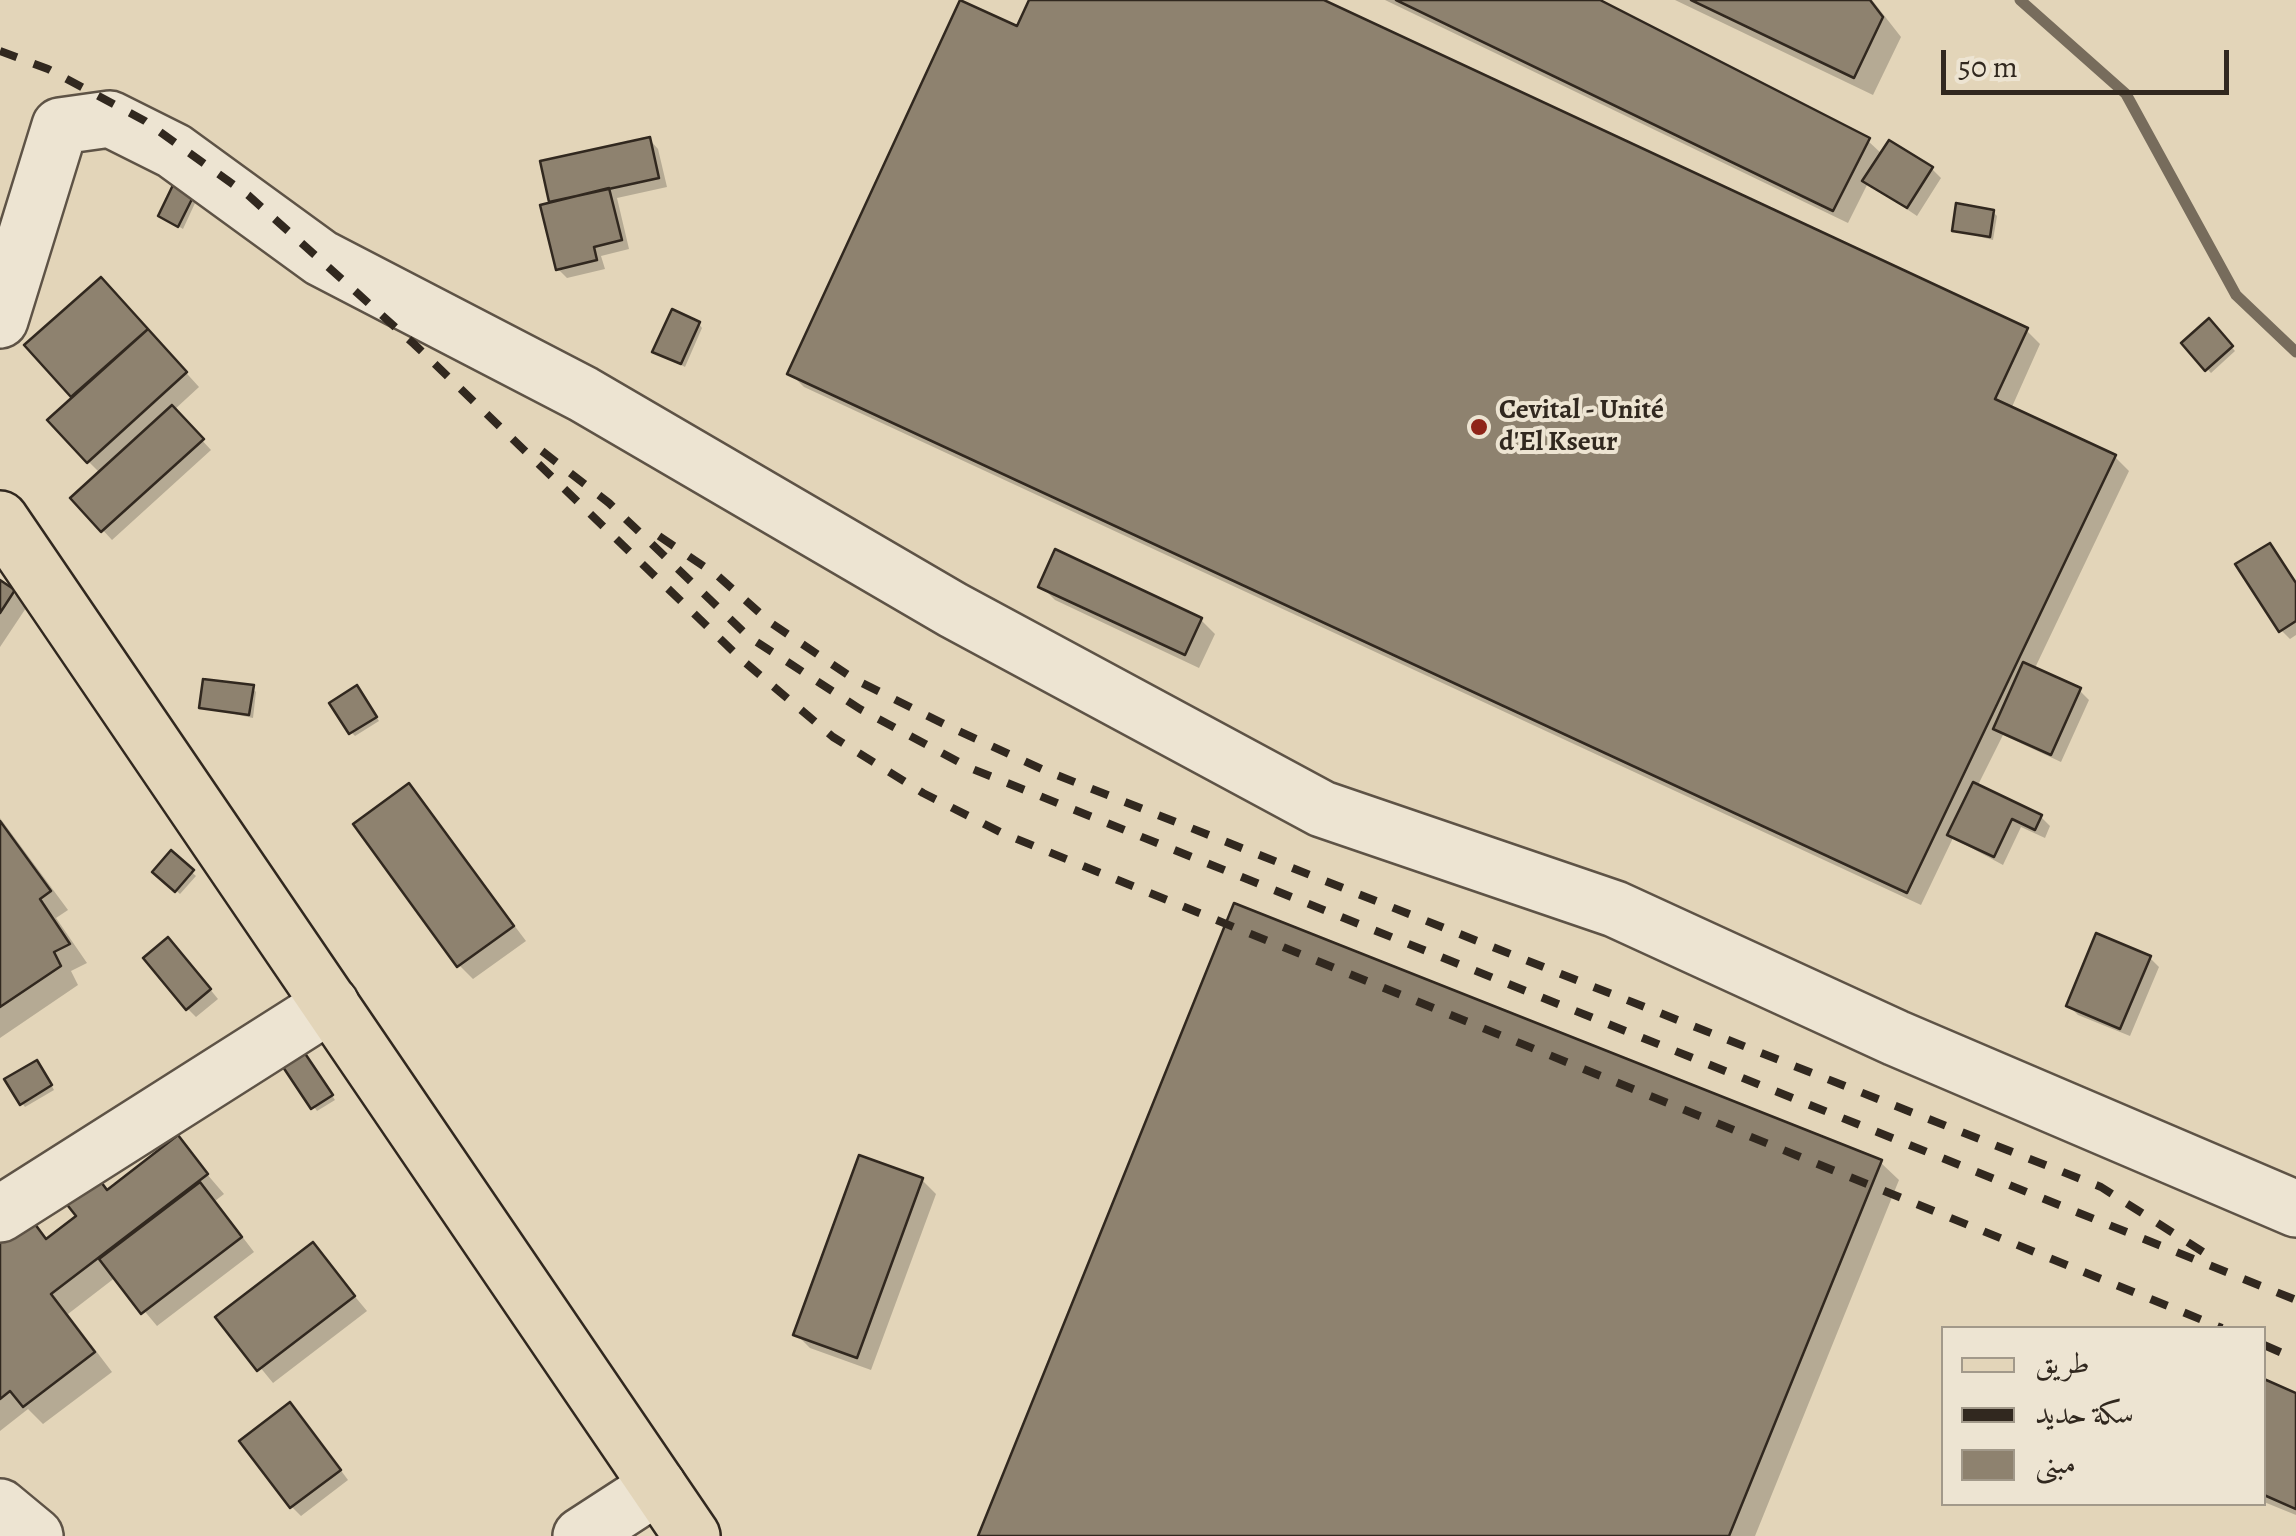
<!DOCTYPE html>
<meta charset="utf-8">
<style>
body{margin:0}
#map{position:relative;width:2296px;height:1536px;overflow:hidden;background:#e3d5b9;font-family:Alegreya,Amiri,serif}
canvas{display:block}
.legend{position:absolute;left:1941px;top:1326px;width:325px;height:180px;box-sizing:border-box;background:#ede4d2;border:2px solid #a2998a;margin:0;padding:12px 18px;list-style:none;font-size:30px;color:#31281f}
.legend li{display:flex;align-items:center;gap:20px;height:50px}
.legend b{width:50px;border:2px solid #a2998a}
.scale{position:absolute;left:1941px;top:50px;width:288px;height:45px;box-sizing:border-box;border:5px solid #31281f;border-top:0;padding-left:12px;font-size:30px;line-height:35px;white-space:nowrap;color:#31281f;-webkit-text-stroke:8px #ede4d2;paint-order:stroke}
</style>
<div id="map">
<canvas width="2296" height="1536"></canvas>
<ul class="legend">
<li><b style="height:12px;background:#e3d5b9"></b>طريق</li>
<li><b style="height:12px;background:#31281f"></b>سكة حديد</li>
<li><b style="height:28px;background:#8e826f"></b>مبنى</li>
</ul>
<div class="scale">50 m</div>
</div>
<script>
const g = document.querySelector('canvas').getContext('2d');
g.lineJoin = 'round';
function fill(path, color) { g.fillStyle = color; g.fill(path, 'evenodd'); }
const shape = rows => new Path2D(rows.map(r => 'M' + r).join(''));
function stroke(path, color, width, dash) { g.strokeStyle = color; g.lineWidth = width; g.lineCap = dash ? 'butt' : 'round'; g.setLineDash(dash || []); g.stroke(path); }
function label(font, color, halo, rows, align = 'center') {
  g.font = font + ' Alegreya,serif'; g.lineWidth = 8; g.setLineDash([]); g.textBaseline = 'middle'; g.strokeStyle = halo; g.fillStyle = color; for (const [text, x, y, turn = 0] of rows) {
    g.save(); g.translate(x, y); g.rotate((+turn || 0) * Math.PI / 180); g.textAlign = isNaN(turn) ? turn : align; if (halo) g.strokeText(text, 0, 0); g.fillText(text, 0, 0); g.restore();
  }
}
fill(shape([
 [1032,0,1318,0,2026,330,2040,344,2011,409,2115,457,2129,471,2034,670,2080,691,2089,700,2061,762,2003,735,1977,787,2041,817,2050,826,2045,838,2021,827,2003,865,1953,838,1921,905,804,387,790,373,1018,29],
 [1385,0,1595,0,1868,141,1882,154,1932,169,1941,178,1917,216,1868,183,1848,223],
 [1675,0,1872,0,1901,37,1873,95],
 [649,139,658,149,667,187,617,198,629,249,601,256,605,269,567,278,558,269,543,163],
 [174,188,196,201,183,229,161,216],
 [1993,212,1997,216,1993,240,1954,230],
 [115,294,199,387,174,410,211,450,112,540,74,499,101,474,88,461,74,398,27,346],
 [2209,322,2235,351,2211,373,2184,343],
 [699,324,702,328,685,367,655,351],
 [2269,546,2296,582,2296,635,2290,639,2281,630],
 [0,583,28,605,0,647],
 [1041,586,1201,620,1215,634,1199,668,1055,600],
 [252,688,256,692,253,718,202,707],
 [360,692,379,721,355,736,351,732],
 [409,786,526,941,473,979,459,965],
 [0,818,68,910,56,918,87,963,71,971,78,985,0,1038],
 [171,854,196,876,180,894,155,872],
 [177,949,218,999,196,1017,187,1008],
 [2150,958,2159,967,2130,1036,2078,1015,2069,1006],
 [301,1050,335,1100,317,1111,280,1058],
 [41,1067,54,1090,25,1107,22,1103],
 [177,1139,224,1194,215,1201,254,1252,157,1326,116,1277,68,1314,112,1372,43,1424,28,1409,0,1431,0,1241,29,1220,49,1240,79,1216,90,1171,110,1191],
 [1880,1162,1899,1180,1755,1536,981,1536],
 [922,1180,936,1194,871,1370,810,1348,796,1334],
 [312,1245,367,1311,273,1383,219,1317],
 [2264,1382,2296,1395,2296,1515,2264,1502],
 [299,1414,348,1480,301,1516,292,1507]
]), '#0003');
stroke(shape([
 [2020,0,2126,94,2236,295,2296,352]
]), '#776c5c', 11);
const building = shape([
 [960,0,1017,26,1029,0,1324,0,2028,328,1995,399,2116,455,1907,893,787,374,960,0],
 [1396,0,1600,0,1870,138,1833,211,1396,0],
 [1691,0,1870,0,1883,17,1854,78,1691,0],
 [650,137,659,178,549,202,540,161,650,137],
 [1889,140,1933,167,1907,208,1862,181,1889,140],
 [173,185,194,195,178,227,158,216,173,185],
 [609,188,622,240,594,247,597,260,556,270,540,205,609,188],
 [1956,203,1994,210,1990,237,1952,231,1956,203],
 [101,277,148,329,71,397,24,345,101,277],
 [672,309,700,322,681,364,652,352,672,309],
 [2209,318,2233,346,2205,371,2181,343,2209,318],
 [148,329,187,372,87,463,47,420,148,329],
 [172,405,204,439,101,532,70,498,172,405],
 [2270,543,2296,583,2296,621,2279,632,2235,564,2270,543],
 [1055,549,1202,618,1185,655,1038,587,1055,549],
 [0,580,15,590,0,613,0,580],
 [2023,662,2081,688,2051,755,1993,729,2023,662],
 [203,679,254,685,249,715,199,708,203,679],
 [357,685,377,717,349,734,329,703,357,685],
 [1973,782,2042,815,2035,830,2012,819,1994,857,1947,835,1973,782],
 [409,783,514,926,457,967,353,824,409,783],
 [0,821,51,891,40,899,70,944,54,952,61,966,0,1007,0,821],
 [171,850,194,870,175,892,152,872,171,850],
 [1234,903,1882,1160,1729,1536,978,1536,1234,903],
 [2096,933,2151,956,2120,1029,2066,1006,2096,933],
 [168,937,211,989,186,1010,143,958,168,937],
 [298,1043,333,1095,311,1109,277,1058,298,1043],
 [37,1060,52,1085,20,1105,4,1079,37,1060],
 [178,1135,208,1174,51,1294,95,1352,23,1407,10,1391,0,1399,0,1238,29,1216,46,1239,76,1216,57,1192,90,1167,107,1190,178,1135],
 [859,1155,923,1178,857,1358,793,1335,859,1155],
 [200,1182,242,1237,141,1314,99,1259,200,1182],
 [313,1242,355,1296,257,1371,215,1317,313,1242],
 [2264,1379,2296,1393,2296,1509,2264,1495,2264,1379],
 [290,1402,341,1470,290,1508,239,1441,290,1402]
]);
fill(building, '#8e826f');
stroke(building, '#31281f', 2.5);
const minor = shape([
 [0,320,60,126,110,119,174,151,321,258,583,394,953,610,1322,809,1615,909,1896,1038,2296,1209],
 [0,1214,331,1004],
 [0,1507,35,1536],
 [581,1536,658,1486]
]);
const major = shape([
 [0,519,692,1536]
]);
stroke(minor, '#5e5346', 60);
stroke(major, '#31281f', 60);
stroke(minor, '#ede4d2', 55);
stroke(major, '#e3d5b9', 55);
stroke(shape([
 [0,51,48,69,145,121,248,195,414,344,741,659,833,737,923,793,1002,833,2222,1328],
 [542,451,609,503,749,637,860,709,970,768,2296,1300],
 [659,536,718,576,771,623,854,679,948,726,1044,770,2101,1187,2203,1252],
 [2264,1345,2296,1359]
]), '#31281f', 8, [18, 18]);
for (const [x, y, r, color] of [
 [1479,427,10,"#8f2418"]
]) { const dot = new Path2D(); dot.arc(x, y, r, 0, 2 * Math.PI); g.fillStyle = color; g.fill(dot); stroke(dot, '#ede4d2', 4); }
label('bold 28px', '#31281f', '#ede4d2', [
 ["Cevital - Unité",1499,411],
 ["d'El Kseur",1499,443]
], 'left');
</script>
